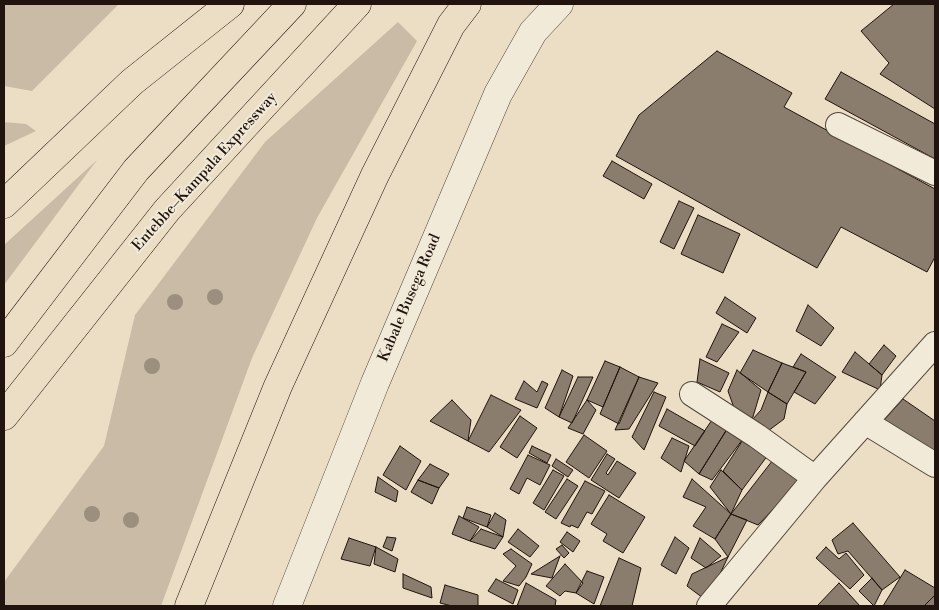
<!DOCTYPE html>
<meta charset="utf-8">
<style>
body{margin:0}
#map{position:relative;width:939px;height:610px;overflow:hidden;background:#ebdec5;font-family:"Libre Bodoni",serif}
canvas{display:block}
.frame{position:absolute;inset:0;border:5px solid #21130d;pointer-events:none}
</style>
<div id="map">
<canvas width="939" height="610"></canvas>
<div class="frame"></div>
</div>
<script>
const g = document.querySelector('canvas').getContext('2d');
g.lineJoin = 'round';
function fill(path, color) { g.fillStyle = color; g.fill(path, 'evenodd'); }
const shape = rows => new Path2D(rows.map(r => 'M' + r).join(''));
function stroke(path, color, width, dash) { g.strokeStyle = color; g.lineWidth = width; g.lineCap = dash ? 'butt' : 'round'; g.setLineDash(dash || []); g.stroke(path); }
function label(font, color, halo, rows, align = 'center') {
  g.font = font + ' "Libre Bodoni",serif'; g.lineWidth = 4; g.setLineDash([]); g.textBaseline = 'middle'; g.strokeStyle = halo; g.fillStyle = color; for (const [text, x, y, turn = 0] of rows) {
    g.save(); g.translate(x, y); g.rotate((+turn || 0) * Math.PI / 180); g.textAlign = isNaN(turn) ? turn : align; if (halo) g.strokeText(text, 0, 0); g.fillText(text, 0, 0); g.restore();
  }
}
fill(shape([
 [4,4,119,4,32,91,4,86],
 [398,22,417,41,317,218,252,358,161,606,4,606,4,582,104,446,135,315,265,142],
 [4,122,26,124,36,131,4,146],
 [97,160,4,285,4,245]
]), '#c9bba6');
const building = shape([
 [894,4,935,4,935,109,880,74,889,63,861,31,894,4],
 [717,51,792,93,784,107,935,189,935,257,927,272,841,227,817,268,616,156,639,115,717,51],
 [841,72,935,124,935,159,825,99,841,72],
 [612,161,652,184,644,199,603,176,612,161],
 [679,201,694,208,674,249,660,242,679,201],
 [698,215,740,234,723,273,681,254,698,215],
 [725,297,756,318,747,333,716,313,725,297],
 [808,305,834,328,821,346,796,331,808,305],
 [722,324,739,332,717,362,706,357,722,324],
 [884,345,896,356,882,375,869,364,884,345],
 [753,350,782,363,768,392,740,373,753,350],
 [855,352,882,375,880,390,842,372,855,352],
 [801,354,836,377,815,404,794,392,806,372,793,367,801,354],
 [700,359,729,373,720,392,697,382,700,359],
 [605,361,620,367,603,407,587,400,605,361],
 [782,363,806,372,787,404,768,392,782,363],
 [620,367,639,377,619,424,600,414,620,367],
 [562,370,573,376,559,417,545,408,562,370],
 [737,370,761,390,752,420,738,419,728,391,737,370],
 [578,377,593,377,572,423,559,417,578,377],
 [639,377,658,383,629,429,615,430,639,377],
 [524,381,537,392,542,381,548,384,537,408,515,399,524,381],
 [654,392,666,397,644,450,632,437,654,392],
 [768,392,787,404,784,419,768,431,752,420,761,410,768,392],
 [491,395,521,410,489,452,468,441,491,395],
 [903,399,935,421,935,456,884,420,903,399],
 [452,400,471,420,468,441,430,421,452,400],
 [587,400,596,410,583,434,568,428,587,400],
 [667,409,705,431,695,446,659,426,667,409],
 [520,416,537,428,517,458,500,447,520,416],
 [714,417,729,426,699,474,684,461,714,417],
 [729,426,746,435,712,480,699,474,729,426],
 [584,435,607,451,589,478,566,462,584,435],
 [746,435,771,451,742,490,723,471,746,435],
 [672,438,689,446,681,472,661,458,672,438],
 [400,446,421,461,406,490,383,475,400,446],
 [532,446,551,455,547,463,529,453,532,446],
 [607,454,615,459,606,473,608,475,617,461,636,473,619,498,591,480,607,454],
 [528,455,550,465,540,485,527,478,519,494,510,489,528,455],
 [776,456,803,478,758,525,731,514,776,456],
 [556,459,573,470,568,477,552,466,556,459],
 [430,464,449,474,439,488,418,480,430,464],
 [553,470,564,476,544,510,533,503,553,470],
 [721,470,742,490,731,514,710,487,721,470],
 [378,477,398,491,396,502,375,492,378,477],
 [567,479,578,486,556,519,545,512,567,479],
 [692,479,731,514,715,539,693,526,706,507,683,497,692,479],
 [418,480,439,488,432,504,411,492,418,480],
 [585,481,605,491,592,514,587,512,578,528,571,525,570,527,561,523,585,481],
 [609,495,645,517,623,553,603,541,607,534,591,524,609,495],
 [467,507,491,515,487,527,463,518,467,507],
 [495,513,506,520,503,537,487,527,495,513],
 [731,514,747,520,728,557,715,539,731,514],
 [459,516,479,527,470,541,452,534,459,516],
 [853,523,900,577,882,590,848,551,838,554,832,540,853,523],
 [481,529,503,537,495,549,470,541,481,529],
 [518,529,539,546,530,557,508,542,518,529],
 [567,532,580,541,573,552,560,542,567,532],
 [387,537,396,538,392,551,383,547,387,537],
 [675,537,689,548,676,574,661,565,675,537],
 [349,538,376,547,370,566,341,559,349,538],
 [700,538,721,556,706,568,691,558,700,538],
 [562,545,569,553,564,558,556,549,562,545],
 [376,547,398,559,395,572,374,564,376,547],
 [826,547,839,559,846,553,864,575,850,589,816,558,826,547],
 [511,549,532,564,526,577,519,586,503,581,516,566,503,554,511,549],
 [560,556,552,578,531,574,560,556],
 [728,557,707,601,687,586,692,574,728,557],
 [619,558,641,568,632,606,600,606,619,558],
 [565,564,583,583,576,593,565,591,560,596,546,586,565,564],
 [905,570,935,588,935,595,924,606,883,606,905,570],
 [587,571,604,577,594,604,576,593,587,571],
 [403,574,431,587,432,598,403,588,403,574],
 [872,578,882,590,874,606,859,591,872,578],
 [496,579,518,590,513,604,488,591,496,579],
 [526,583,556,600,555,606,517,606,526,583],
 [839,583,860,606,817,606,839,583],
 [445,585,478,595,478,606,452,606,440,603,445,585],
 [935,595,935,606,924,606,935,595]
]);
fill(building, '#8a7d6d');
stroke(building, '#21130d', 1);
const minor = shape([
 [838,125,935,173],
 [692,394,757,436,815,478],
 [865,422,935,465],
 [709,606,815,478,935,344]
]);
const tertiary = shape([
 [287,606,375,383,498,94,533,32,559,4]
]);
const motorway = shape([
 [4,204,132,82,230,4],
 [4,343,136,170,292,4],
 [4,416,167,210,357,4],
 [189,606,278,386,375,175,451,25,467,4]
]);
stroke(minor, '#54463b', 26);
stroke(tertiary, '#54463b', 29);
stroke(motorway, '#21130d', 29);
stroke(minor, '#f2ead9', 24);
stroke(tertiary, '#f2ead9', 28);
stroke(motorway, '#ebdec5', 28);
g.fillStyle = '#9c8f7e';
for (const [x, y] of [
 [215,297],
 [175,302],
 [152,366],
 [92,514],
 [131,520]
]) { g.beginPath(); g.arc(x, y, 8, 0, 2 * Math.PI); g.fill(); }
label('15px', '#21130d', '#f2ead9', [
 ["Entebbe–Kampala Expressway",205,172,-48],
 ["Kabale Busega Road",410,298,-67]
]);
</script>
